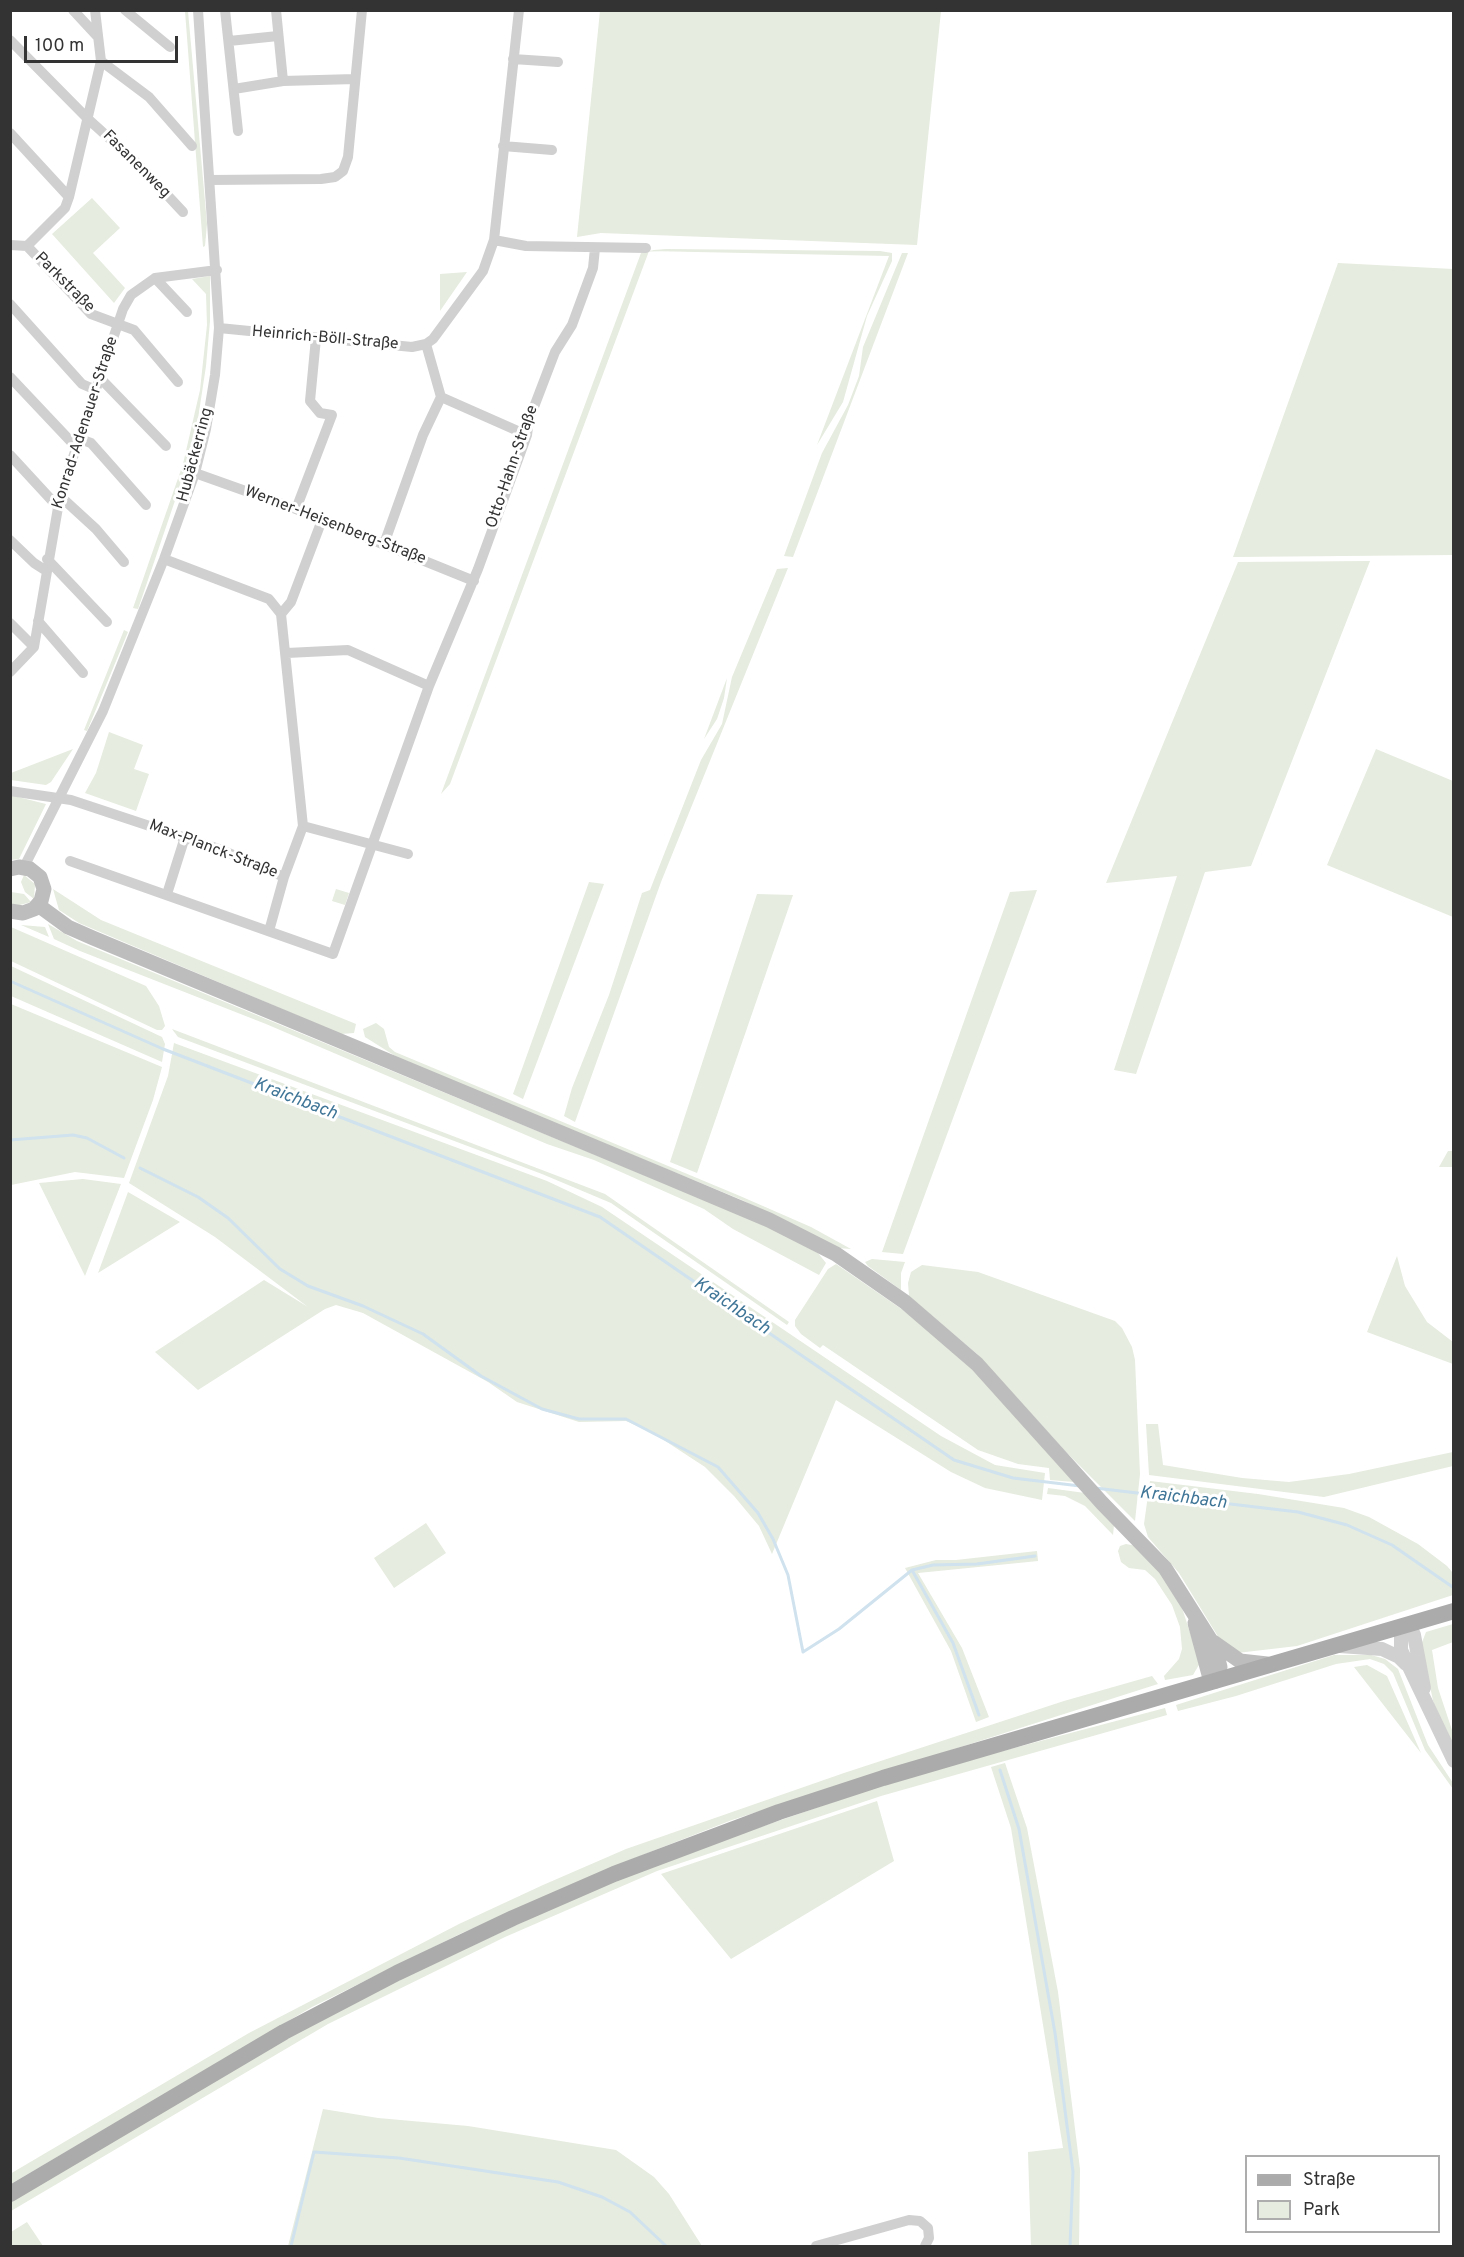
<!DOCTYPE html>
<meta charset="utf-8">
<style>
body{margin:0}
#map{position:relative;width:1464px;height:2257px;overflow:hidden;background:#fff;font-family:Overpass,sans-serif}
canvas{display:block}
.frame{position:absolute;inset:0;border:12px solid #333;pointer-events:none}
.legend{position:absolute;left:1245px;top:2155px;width:195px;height:78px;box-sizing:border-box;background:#fff;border:2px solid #adadad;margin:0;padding:8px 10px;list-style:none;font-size:18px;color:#333}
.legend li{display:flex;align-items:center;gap:12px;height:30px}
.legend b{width:30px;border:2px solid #adadad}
.scale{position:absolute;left:24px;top:36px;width:154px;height:27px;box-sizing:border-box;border:3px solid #333;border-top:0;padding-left:8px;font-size:18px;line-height:21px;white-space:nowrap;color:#333;-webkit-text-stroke:4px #fff;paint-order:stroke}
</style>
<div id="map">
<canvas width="1464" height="2257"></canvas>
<div class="frame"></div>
<ul class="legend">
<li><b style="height:8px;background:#ababab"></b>Straße</li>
<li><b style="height:16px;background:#e6ecdf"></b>Park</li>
</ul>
<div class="scale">100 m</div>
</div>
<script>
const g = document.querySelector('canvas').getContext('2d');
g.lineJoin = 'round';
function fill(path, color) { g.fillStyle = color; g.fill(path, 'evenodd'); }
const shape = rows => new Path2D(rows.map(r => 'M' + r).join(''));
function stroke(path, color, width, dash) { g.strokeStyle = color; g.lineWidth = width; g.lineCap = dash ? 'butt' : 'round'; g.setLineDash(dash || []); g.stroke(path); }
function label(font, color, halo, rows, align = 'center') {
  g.font = font + ' Overpass,sans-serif'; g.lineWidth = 6; g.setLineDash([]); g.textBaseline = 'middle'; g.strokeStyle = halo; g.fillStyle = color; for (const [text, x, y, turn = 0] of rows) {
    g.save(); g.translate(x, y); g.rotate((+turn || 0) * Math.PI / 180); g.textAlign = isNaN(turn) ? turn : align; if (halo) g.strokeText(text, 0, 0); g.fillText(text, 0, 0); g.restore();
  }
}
fill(shape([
 [185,11,188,11,207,224,205,246,203,247],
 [600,11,941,11,917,245,601,233,577,237],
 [92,198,120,228,93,253,125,288,114,303,52,234],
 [666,249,880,251,892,253,892,261,867,316,843,402,817,445,889,256,649,251,450,784,441,794,641,253,654,250],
 [902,253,908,253,793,557,784,556,822,453,848,405,859,376,863,347],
 [1338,263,1453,269,1453,555,1233,557],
 [467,272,440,311,440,274],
 [210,276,210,321,206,366,194,445,138,609,133,608,183,464,200,390,207,325,206,294,192,279],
 [1370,561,1251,866,1205,872,1136,1074,1114,1070,1177,876,1106,883,1238,562],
 [788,568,661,882,575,1122,564,1116,572,1088,609,995,642,893,650,890,701,760,722,724,732,677,777,569],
 [124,630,128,632,87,731,84,730],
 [727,678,724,698,717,719,704,739],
 [109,732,143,745,134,769,149,774,136,811,85,793,96,773],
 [73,749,51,782,46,785,11,780,11,773],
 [1376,749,1453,781,1453,917,1327,865],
 [10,795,46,804,19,859,11,860],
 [24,875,35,884,34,899,25,892,21,882],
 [589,882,604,884,523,1099,513,1094],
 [53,889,101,920,356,1024,354,1033,341,1034,79,923,59,910],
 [336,889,349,893,345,905,332,901],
 [1037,890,903,1254,882,1252,1010,892],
 [11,892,24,894,31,902,16,906,11,903],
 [757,894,793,895,697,1173,670,1162],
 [48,924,77,941,770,1227,818,1253,826,1263,819,1275,733,1229,704,1209,594,1160,547,1144,266,1024,80,951,54,939],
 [21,925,45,927,49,937],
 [11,927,146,986,159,1006,165,1026,162,1030,157,1030,11,961],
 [11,966,162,1037,165,1044,162,1062,11,996],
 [11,1004,162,1067,153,1100,124,1178,75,1172,11,1185],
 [376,1023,384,1029,389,1047,395,1052,740,1196,811,1227,851,1249,837,1248,742,1200,400,1059,365,1037,363,1029],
 [172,1029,605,1194,789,1322,787,1325,611,1203,542,1174,178,1037],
 [174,1043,547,1181,602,1207,941,1436,995,1465,1045,1473,1042,1500,985,1488,951,1472,836,1400,772,1554,759,1526,734,1496,705,1467,653,1433,626,1421,579,1422,517,1402,488,1382,363,1313,336,1305,325,1309,198,1390,155,1352,264,1280,308,1307,215,1237,129,1183,168,1076],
 [1448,1151,1453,1151,1453,1167,1439,1167],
 [83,1179,121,1184,85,1276,39,1183],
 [128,1192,180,1222,98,1273],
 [1397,1256,1405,1286,1427,1322,1453,1342,1453,1364,1367,1332],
 [872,1259,905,1262,901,1273,901,1290,868,1266,865,1262],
 [836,1264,913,1317,974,1370,1074,1482,1050,1480,1049,1468,1018,1464,978,1450,823,1345,820,1348,801,1334,795,1326,795,1320,828,1269],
 [922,1265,978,1272,1115,1321,1122,1328,1132,1347,1135,1360,1140,1474,1135,1521,1066,1452,977,1354,909,1296,908,1283,911,1272],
 [1146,1424,1158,1424,1163,1465,1242,1478,1289,1482,1349,1474,1453,1452,1453,1466,1324,1497,1149,1475],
 [1150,1481,1258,1494,1344,1508,1369,1517,1418,1544,1447,1566,1453,1573,1453,1595,1297,1646,1237,1653,1222,1643,1179,1573,1148,1537,1144,1524],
 [1048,1488,1085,1493,1114,1525,1113,1535,1085,1506,1065,1496,1047,1494],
 [426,1523,446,1553,394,1588,374,1558],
 [1126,1544,1136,1546,1158,1568,1182,1608,1200,1663,1193,1675,1165,1680,1164,1676,1179,1659,1182,1649,1180,1627,1172,1605,1155,1579,1145,1570,1129,1568,1121,1562,1118,1551,1120,1546],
 [1037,1551,1038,1561,918,1573,962,1648,989,1717,976,1722,951,1651,905,1568,936,1560,956,1560],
 [1453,1624,1453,1642,1432,1650,1438,1688,1453,1733,1453,1749,1434,1705,1421,1645,1426,1632],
 [1334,1655,1371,1655,1385,1659,1398,1669,1428,1745,1453,1783,1453,1789,1425,1750,1393,1673,1384,1664,1370,1659,1336,1664,1236,1696,1178,1711,1176,1705],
 [1367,1665,1387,1676,1421,1753,1354,1667],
 [1152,1676,1158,1684,732,1820,650,1852,462,1933,312,2007,11,2184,10,2174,249,2033,459,1924,543,1885,626,1849,844,1773,1064,1701],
 [1165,1708,1167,1715,881,1796,657,1871,505,1937,328,2024,11,2211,11,2200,339,2008,587,1892,720,1841,912,1775],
 [1005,1763,1027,1828,1058,1992,1080,2169,1079,2246,1031,2246,1028,2152,1063,2148,1011,1828,991,1767],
 [877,1801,894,1861,731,1959,661,1874],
 [323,2109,378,2118,468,2126,616,2150,654,2177,669,2194,702,2246,288,2246],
 [27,2222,43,2246,11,2246,11,2232]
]), '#e6ecdf');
stroke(shape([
 [10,981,163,1049,600,1217,954,1460,1013,1478,1080,1486],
 [10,1140,73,1135,87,1138,124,1158],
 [140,1168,198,1197,228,1218,280,1269,308,1286,363,1306,423,1334,481,1376,542,1409,579,1419,626,1419,718,1467,758,1513,773,1539,788,1575,803,1652,839,1629,912,1570],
 [1095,1488,1298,1512,1347,1525,1392,1545,1454,1588],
 [979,1715,953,1643,912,1570,933,1565,977,1564,1035,1556],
 [1000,1770,1019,1829,1055,2033,1073,2172,1070,2246],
 [291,2246,314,2152,399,2158,558,2182,602,2197,630,2212,666,2246]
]), '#cfe2ee', 3);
stroke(shape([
 [73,10,98,37],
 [125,10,170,47],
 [225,10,238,131],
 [276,10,283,81],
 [10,40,88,119,141,167,183,212],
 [229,41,278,36],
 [513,59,558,62],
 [101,61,149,97,192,146],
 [234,89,283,81,355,79],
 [10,133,69,197],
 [503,146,552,150],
 [210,180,321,179,335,177,343,171,348,157,362,10],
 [494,240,526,246,646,248],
 [10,245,27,246,91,314,134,330,178,382],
 [27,246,65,208,69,197,101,61,95,10],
 [155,278,187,312],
 [10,304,82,384,96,390],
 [219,328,412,347,426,344,433,339,483,271,494,240,519,10],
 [426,344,441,397,527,435],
 [10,377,77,448],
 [101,379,166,446],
 [80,439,91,443,146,505],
 [10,455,57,506],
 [195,473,296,509,474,581],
 [60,496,96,529,124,562],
 [296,509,332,415,320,413,310,401,316,338],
 [10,540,34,563,45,570],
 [384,544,423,435,441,397],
 [47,559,107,622],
 [281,614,291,602,322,520],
 [38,621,83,673],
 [10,623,34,647],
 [287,653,348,650,429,686],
 [10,672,34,647,60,496,123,309,131,295,155,278,217,270],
 [10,791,71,800,222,850,284,877,303,826,281,614,269,599,164,559],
 [303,826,408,854],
 [70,861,333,954,429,686,478,569,527,435,529,420,555,352,572,325,593,268,595,248],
 [24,867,103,711,164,559,195,473,206,429,215,375,219,328,198,10],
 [167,894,185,837],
 [269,931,284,877],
 [816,2246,909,2220,920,2221,928,2228,929,2238,925,2246]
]), '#d0d0d0', 10);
stroke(shape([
 [1409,1624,1401,1636,1401,1650,1454,1761],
 [1409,1624,1414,1635,1424,1688],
 [1340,1646,1382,1649,1399,1657,1406,1664]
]), '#d0d0d0', 14);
stroke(shape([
 [10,869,19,867,30,869,40,877,44,889,41,901,34,909,23,913,10,911],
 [38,905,68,927,93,938,667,1177,769,1220,836,1254,905,1302,977,1364,1102,1503,1165,1568,1215,1647,1220,1667,1216,1681],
 [1195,1623,1211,1682],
 [1213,1642,1240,1661,1267,1664]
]), '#bdbdbd', 15);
stroke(shape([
 [10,2194,284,2032,397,1973,513,1918,614,1874,779,1812,883,1778,1454,1611]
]), '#ababab', 16);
label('16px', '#333', '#fff', [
 ["Fasanenweg",136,165,45],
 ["Parkstraße",64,283,45],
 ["Heinrich-Böll-Straße",325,339,5],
 ["Konrad-Adenauer-Straße",86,423,-72],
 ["Hubäckerring",196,455,-75],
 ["Otto-Hahn-Straße",513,467,-71],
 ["Werner-Heisenberg-Straße",335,526,21],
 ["Max-Planck-Straße",213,850,21]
]);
label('italic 18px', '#3f7597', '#fff', [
 ["Kraichbach",295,1100,21],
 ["Kraichbach",731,1307,34],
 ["Kraichbach",1183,1499,7]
]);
</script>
